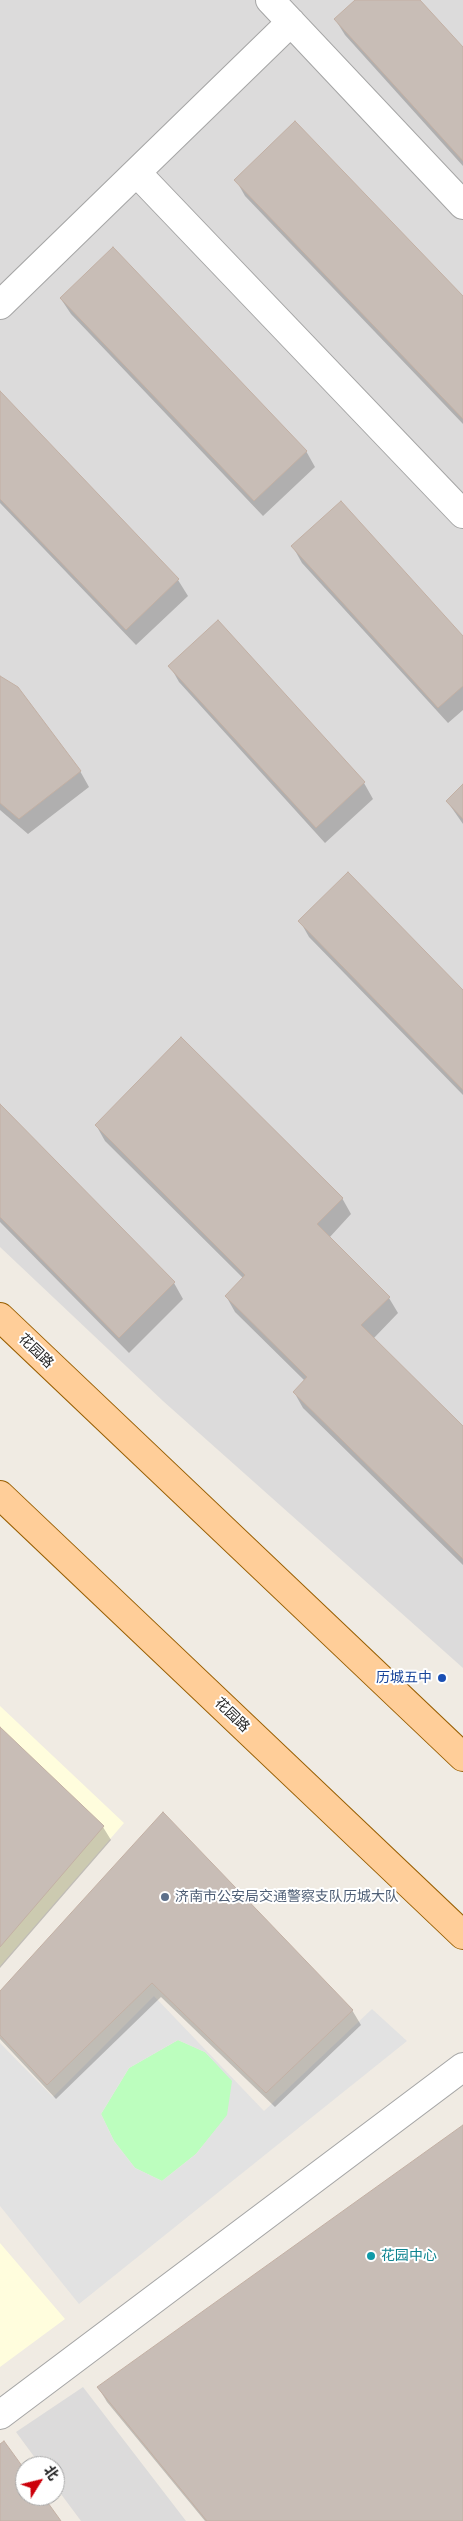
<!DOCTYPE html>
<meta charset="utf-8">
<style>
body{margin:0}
#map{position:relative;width:463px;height:2521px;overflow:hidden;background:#f0ebe3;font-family:Quicksand,"Noto Sans SC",sans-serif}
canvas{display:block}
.north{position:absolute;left:15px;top:2456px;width:50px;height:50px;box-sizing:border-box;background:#fff;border:1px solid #a5a5a5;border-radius:50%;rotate:54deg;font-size:14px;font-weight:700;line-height:20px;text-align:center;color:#1e1e1e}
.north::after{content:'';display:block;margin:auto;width:18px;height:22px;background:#cc000a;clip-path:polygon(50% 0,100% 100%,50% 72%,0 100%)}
</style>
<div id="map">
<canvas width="463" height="2521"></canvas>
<div class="north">北</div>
</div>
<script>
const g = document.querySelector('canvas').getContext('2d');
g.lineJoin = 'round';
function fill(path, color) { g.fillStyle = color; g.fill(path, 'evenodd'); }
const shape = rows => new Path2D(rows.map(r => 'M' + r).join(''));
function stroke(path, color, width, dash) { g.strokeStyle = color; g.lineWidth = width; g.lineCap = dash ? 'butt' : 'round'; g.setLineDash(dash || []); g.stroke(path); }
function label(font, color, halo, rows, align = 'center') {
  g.font = font + ' Quicksand,"Noto Sans SC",sans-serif'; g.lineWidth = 4; g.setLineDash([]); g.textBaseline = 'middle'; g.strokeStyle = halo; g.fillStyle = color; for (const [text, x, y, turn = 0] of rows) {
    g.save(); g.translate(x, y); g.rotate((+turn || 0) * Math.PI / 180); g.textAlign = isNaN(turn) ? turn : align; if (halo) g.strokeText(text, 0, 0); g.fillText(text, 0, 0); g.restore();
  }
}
fill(shape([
 [0,0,463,0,463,1668,163,1401,0,1247],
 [83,2387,186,2521,81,2521,55,2486,55,2466,41,2466,16,2432]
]), '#dcdbdb');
fill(shape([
 [0,1706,124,1823,0,1966],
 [0,2243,65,2319,0,2367]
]), '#fffddd');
fill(shape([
 [178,2040,205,2052,233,2080,228,2115,196,2154,162,2181,135,2168,114,2141,101,2114,129,2068]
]), '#bcfebe');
fill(shape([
 [154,1996,264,2111,372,2009,407,2041,79,2304,0,2206,0,2043,53,2097],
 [178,2040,205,2052,232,2081,227,2115,196,2154,162,2181,135,2168,114,2141,101,2114,129,2068]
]), '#e2e2e2');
fill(shape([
 [357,0,419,0,463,49,463,166,345,35,335,19],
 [236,180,463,298,463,424,245,196],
 [61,299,306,451,315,467,263,516,71,314],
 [0,393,178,580,188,596,136,645,0,503],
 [293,547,463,638,463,710,448,723,302,563],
 [170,666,364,783,373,799,325,843,179,682],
 [0,677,80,771,89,787,28,834,0,810],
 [463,786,463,824,447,801],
 [300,921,463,992,463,1095,309,937],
 [0,1106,174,1283,183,1299,129,1353,0,1222],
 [96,1125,342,1198,351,1214,329,1238,389,1298,398,1313,373,1339,463,1427,463,1565,303,1408,294,1392,305,1381,235,1312,226,1296,243,1278,105,1141],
 [0,1729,103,1827,111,1840,0,1968],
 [163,1813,352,2010,361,2025,275,2107,161,1997,56,2099,0,2039,0,1993],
 [463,2127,463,2521,205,2521,107,2402,98,2387]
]), '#0003');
const building = shape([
 [355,0,420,0,463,47,463,161,334,19,355,0],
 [295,121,463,296,463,419,234,180,295,121],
 [113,247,307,451,254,501,60,298,113,247],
 [0,391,179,579,126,630,0,499,0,391],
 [341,501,463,636,463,686,438,708,291,546,341,501],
 [218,620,365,782,316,828,168,666,218,620],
 [0,676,18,687,81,771,19,819,0,803,0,676],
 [463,784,463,819,446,801,463,784],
 [348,872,463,990,463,1090,298,921,348,872],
 [181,1037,343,1198,317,1224,390,1297,361,1325,463,1426,463,1559,293,1392,307,1377,225,1296,245,1275,95,1125,181,1037],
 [0,1104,175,1282,119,1338,0,1217,0,1104],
 [0,1727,104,1826,0,1947,0,1727],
 [163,1812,353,2010,266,2093,152,1983,47,2085,0,2035,0,1991,163,1812],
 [463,2125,463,2521,207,2521,97,2387,463,2125],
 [4,2441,25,2470,25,2496,43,2496,61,2521,0,2521,0,2444,4,2441]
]);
fill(building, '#c8bdb6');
stroke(building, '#c3b0a4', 1);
const minor = shape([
 [270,0,463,205],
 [137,173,463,514],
 [0,305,291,22],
 [0,2415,463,2067]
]);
const major = shape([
 [0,1317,463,1757],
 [0,1495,463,1935]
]);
stroke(minor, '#a5a5a5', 30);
stroke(major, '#985e00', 30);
stroke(minor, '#fff', 28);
stroke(major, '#ffce99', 28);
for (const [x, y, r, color] of [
 [442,1678,5,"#1a4fb4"],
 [165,1897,5,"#5c6f8a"],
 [371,2256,5,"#0f9aa8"]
]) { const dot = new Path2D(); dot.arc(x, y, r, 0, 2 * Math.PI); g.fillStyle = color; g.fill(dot); stroke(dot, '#fff', 2); }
label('14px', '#1e1e1e', '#fff', [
 ["花园路",36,1351,44],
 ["花园路",232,1715,44]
]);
label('14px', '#164399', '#fff', [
 ["历城五中",432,1678]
], 'right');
label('14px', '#4e5e75', '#fff', [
 ["济南市公安局交通警察支队历城大队",175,1897]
], 'left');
label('14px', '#0d838f', '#fff', [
 ["花园中心",381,2256]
], 'left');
</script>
